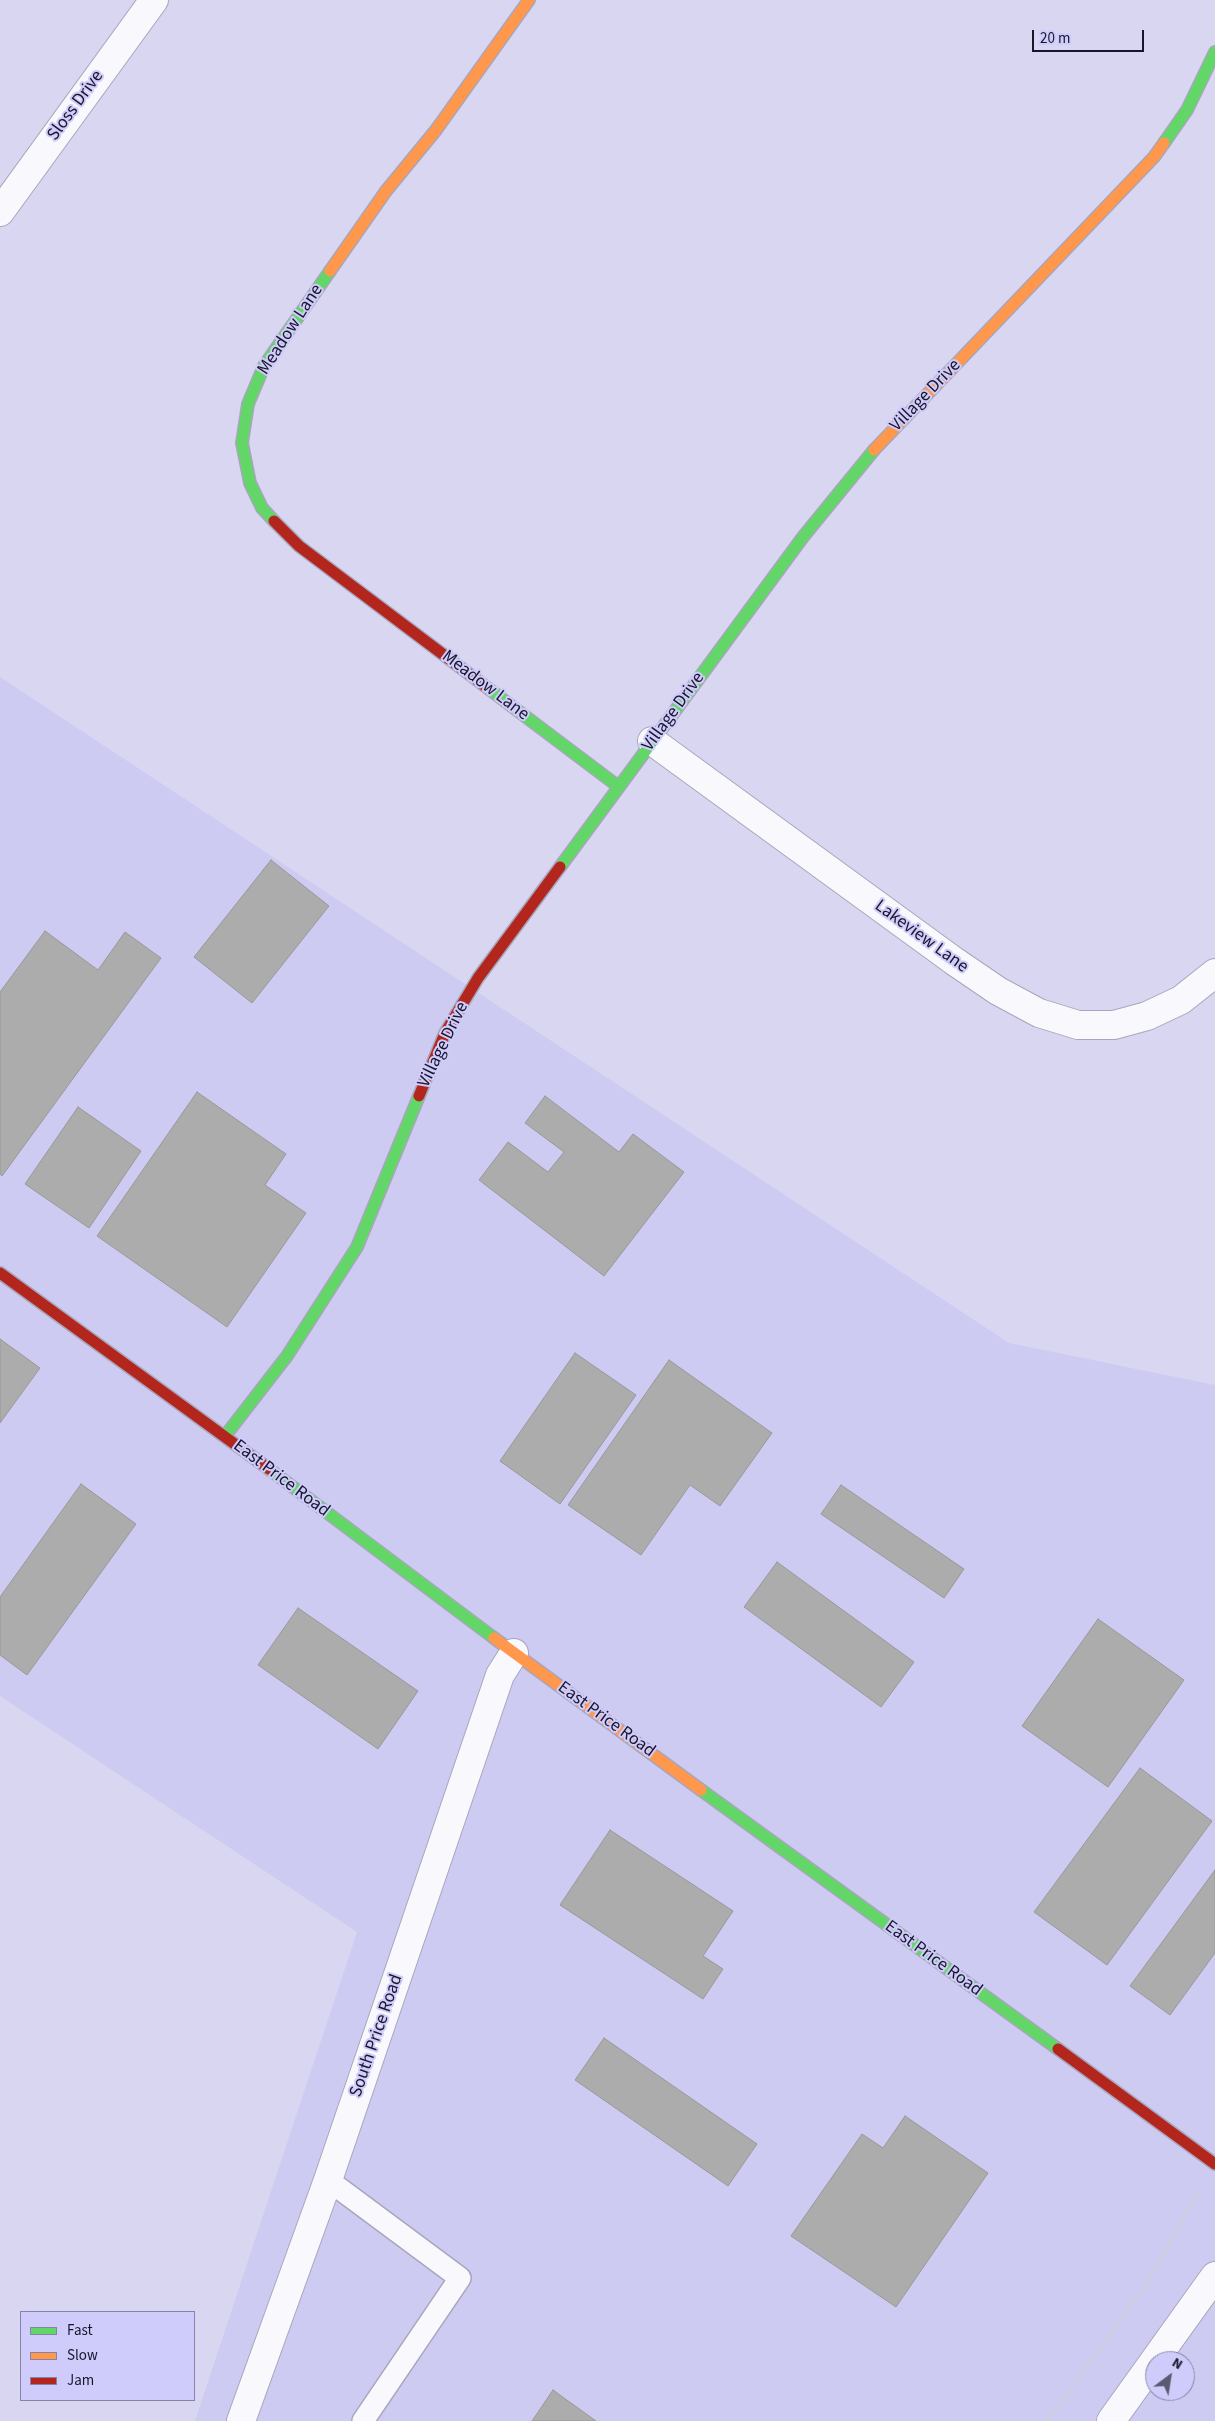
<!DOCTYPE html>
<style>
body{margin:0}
#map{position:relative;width:1215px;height:2421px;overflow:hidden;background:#d8d6f0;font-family:"Source Sans 3",sans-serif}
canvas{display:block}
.legend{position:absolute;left:20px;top:2311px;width:175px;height:90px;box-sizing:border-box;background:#cfccfb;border:1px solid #8683a8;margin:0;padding:6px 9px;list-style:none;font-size:15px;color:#19162b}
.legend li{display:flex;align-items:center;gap:10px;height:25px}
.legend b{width:25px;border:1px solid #8683a8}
.north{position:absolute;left:1145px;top:2351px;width:50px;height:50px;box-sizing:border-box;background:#cfccfb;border:1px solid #8683a8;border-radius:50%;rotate:31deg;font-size:14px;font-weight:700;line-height:20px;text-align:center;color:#19162b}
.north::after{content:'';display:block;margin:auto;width:18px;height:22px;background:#5c5970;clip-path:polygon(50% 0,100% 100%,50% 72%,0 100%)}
.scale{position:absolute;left:1032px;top:30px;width:112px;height:22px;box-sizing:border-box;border:2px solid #19162b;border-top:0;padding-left:6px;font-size:15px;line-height:18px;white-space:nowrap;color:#19162b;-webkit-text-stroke:4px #cfccfb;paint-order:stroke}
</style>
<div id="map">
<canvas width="1215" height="2421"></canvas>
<ul class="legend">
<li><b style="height:6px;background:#63d668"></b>Fast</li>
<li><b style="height:6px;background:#ff974d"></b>Slow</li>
<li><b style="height:6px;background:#b3261e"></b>Jam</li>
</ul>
<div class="north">N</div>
<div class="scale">20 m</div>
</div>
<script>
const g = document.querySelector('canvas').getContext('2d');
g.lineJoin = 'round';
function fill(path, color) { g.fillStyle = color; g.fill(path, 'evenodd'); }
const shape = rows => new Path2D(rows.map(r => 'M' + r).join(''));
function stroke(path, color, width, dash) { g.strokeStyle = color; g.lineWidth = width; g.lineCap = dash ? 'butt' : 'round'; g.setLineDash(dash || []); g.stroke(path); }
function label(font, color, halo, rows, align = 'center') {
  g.font = font + ' "Source Sans 3",sans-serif'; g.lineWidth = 4; g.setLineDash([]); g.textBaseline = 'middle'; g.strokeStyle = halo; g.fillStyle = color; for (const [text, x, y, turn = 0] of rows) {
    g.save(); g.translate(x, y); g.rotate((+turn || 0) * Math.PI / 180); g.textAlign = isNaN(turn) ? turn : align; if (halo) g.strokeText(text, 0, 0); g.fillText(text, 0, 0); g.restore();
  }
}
fill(shape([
 [0,677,1009,1343,1215,1385,1215,2421,195,2421,357,1932,0,1696],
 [1155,2361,1185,2361,1185,2391,1155,2391]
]), '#cecbf3');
const building = shape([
 [271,860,329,906,252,1003,194,957,271,860],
 [45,931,98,970,125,932,161,958,2,1176,0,1174,0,992,45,931],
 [197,1092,286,1154,265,1185,306,1213,227,1327,97,1236,197,1092],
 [545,1096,619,1152,633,1134,684,1172,604,1276,479,1180,508,1142,548,1172,564,1152,525,1123,545,1096],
 [78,1107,141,1151,89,1228,25,1184,78,1107],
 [0,1339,40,1368,0,1423,0,1339],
 [575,1353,636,1395,560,1504,500,1461,575,1353],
 [669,1360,772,1433,720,1506,690,1485,641,1555,568,1505,669,1360],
 [81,1484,136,1524,27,1675,0,1655,0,1597,81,1484],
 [841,1485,964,1569,944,1598,821,1514,841,1485],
 [777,1562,914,1662,881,1707,744,1607,777,1562],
 [298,1608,418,1691,378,1749,258,1665,298,1608],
 [1098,1619,1184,1680,1108,1787,1022,1726,1098,1619],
 [1140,1768,1212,1821,1107,1965,1034,1912,1140,1768],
 [610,1830,733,1911,703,1956,723,1969,703,1999,560,1905,610,1830],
 [1215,1870,1215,1953,1170,2015,1130,1986,1215,1870],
 [604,2038,757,2144,728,2186,575,2080,604,2038],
 [905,2116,988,2173,896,2307,791,2236,862,2134,883,2148,905,2116],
 [553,2390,596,2421,532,2421,553,2390]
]);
fill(building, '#adacac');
stroke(building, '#999899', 1);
const lane = shape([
 [328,2180,460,2278,363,2421]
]);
const street = shape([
 [0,212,154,0],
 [652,741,954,961,998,991,1039,1013,1078,1025,1114,1025,1147,1016,1181,1000,1215,973],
 [241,2421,328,2180,500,1675,514,1653],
 [1111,2421,1215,2276]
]);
const fast = shape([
 [1164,143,1187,110,1215,52],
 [274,521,262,508,250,483,242,443,248,404,264,366,330,271],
 [489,689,619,787],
 [560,867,803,537,874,450],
 [225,1436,287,1356,357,1247,419,1096],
 [269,1469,494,1638],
 [701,1790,1058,2049]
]);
const slow = shape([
 [330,271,386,191,436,130,529,0],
 [874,450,1154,157,1164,143],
 [494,1638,701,1790]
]);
const jam = shape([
 [274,521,299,546,489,689],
 [419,1096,445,1033,478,978,560,867],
 [0,1273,269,1469],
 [1058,2049,1215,2164]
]);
stroke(lane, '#a8a6bc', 24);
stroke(street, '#a8a6bc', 30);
stroke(fast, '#a8a6bc', 14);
stroke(slow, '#a8a6bc', 14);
stroke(jam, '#a8a6bc', 14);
stroke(shape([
 [1048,2421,1146,2285,1189,2207,1200,2193]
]), '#d0cfd6', 3, [4, 2.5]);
stroke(lane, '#f9f9fd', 21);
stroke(street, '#f9f9fd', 28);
stroke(fast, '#63d668', 11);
stroke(slow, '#ff974d', 11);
stroke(jam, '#b3261e', 11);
label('18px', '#19162b', '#cfccfb', [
 ["Sloss Drive",76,106,-54],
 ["Meadow Lane",291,330,-57],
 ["Village Drive",926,396,-46],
 ["Meadow Lane",485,686,37],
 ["Village Drive",674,712,-54],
 ["Lakeview Lane",921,937,36],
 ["Village Drive",444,1045,-64],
 ["East Price Road",281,1479,37],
 ["East Price Road",606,1720,36],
 ["East Price Road",933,1959,36],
 ["South Price Road",377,2036,-71]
]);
</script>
